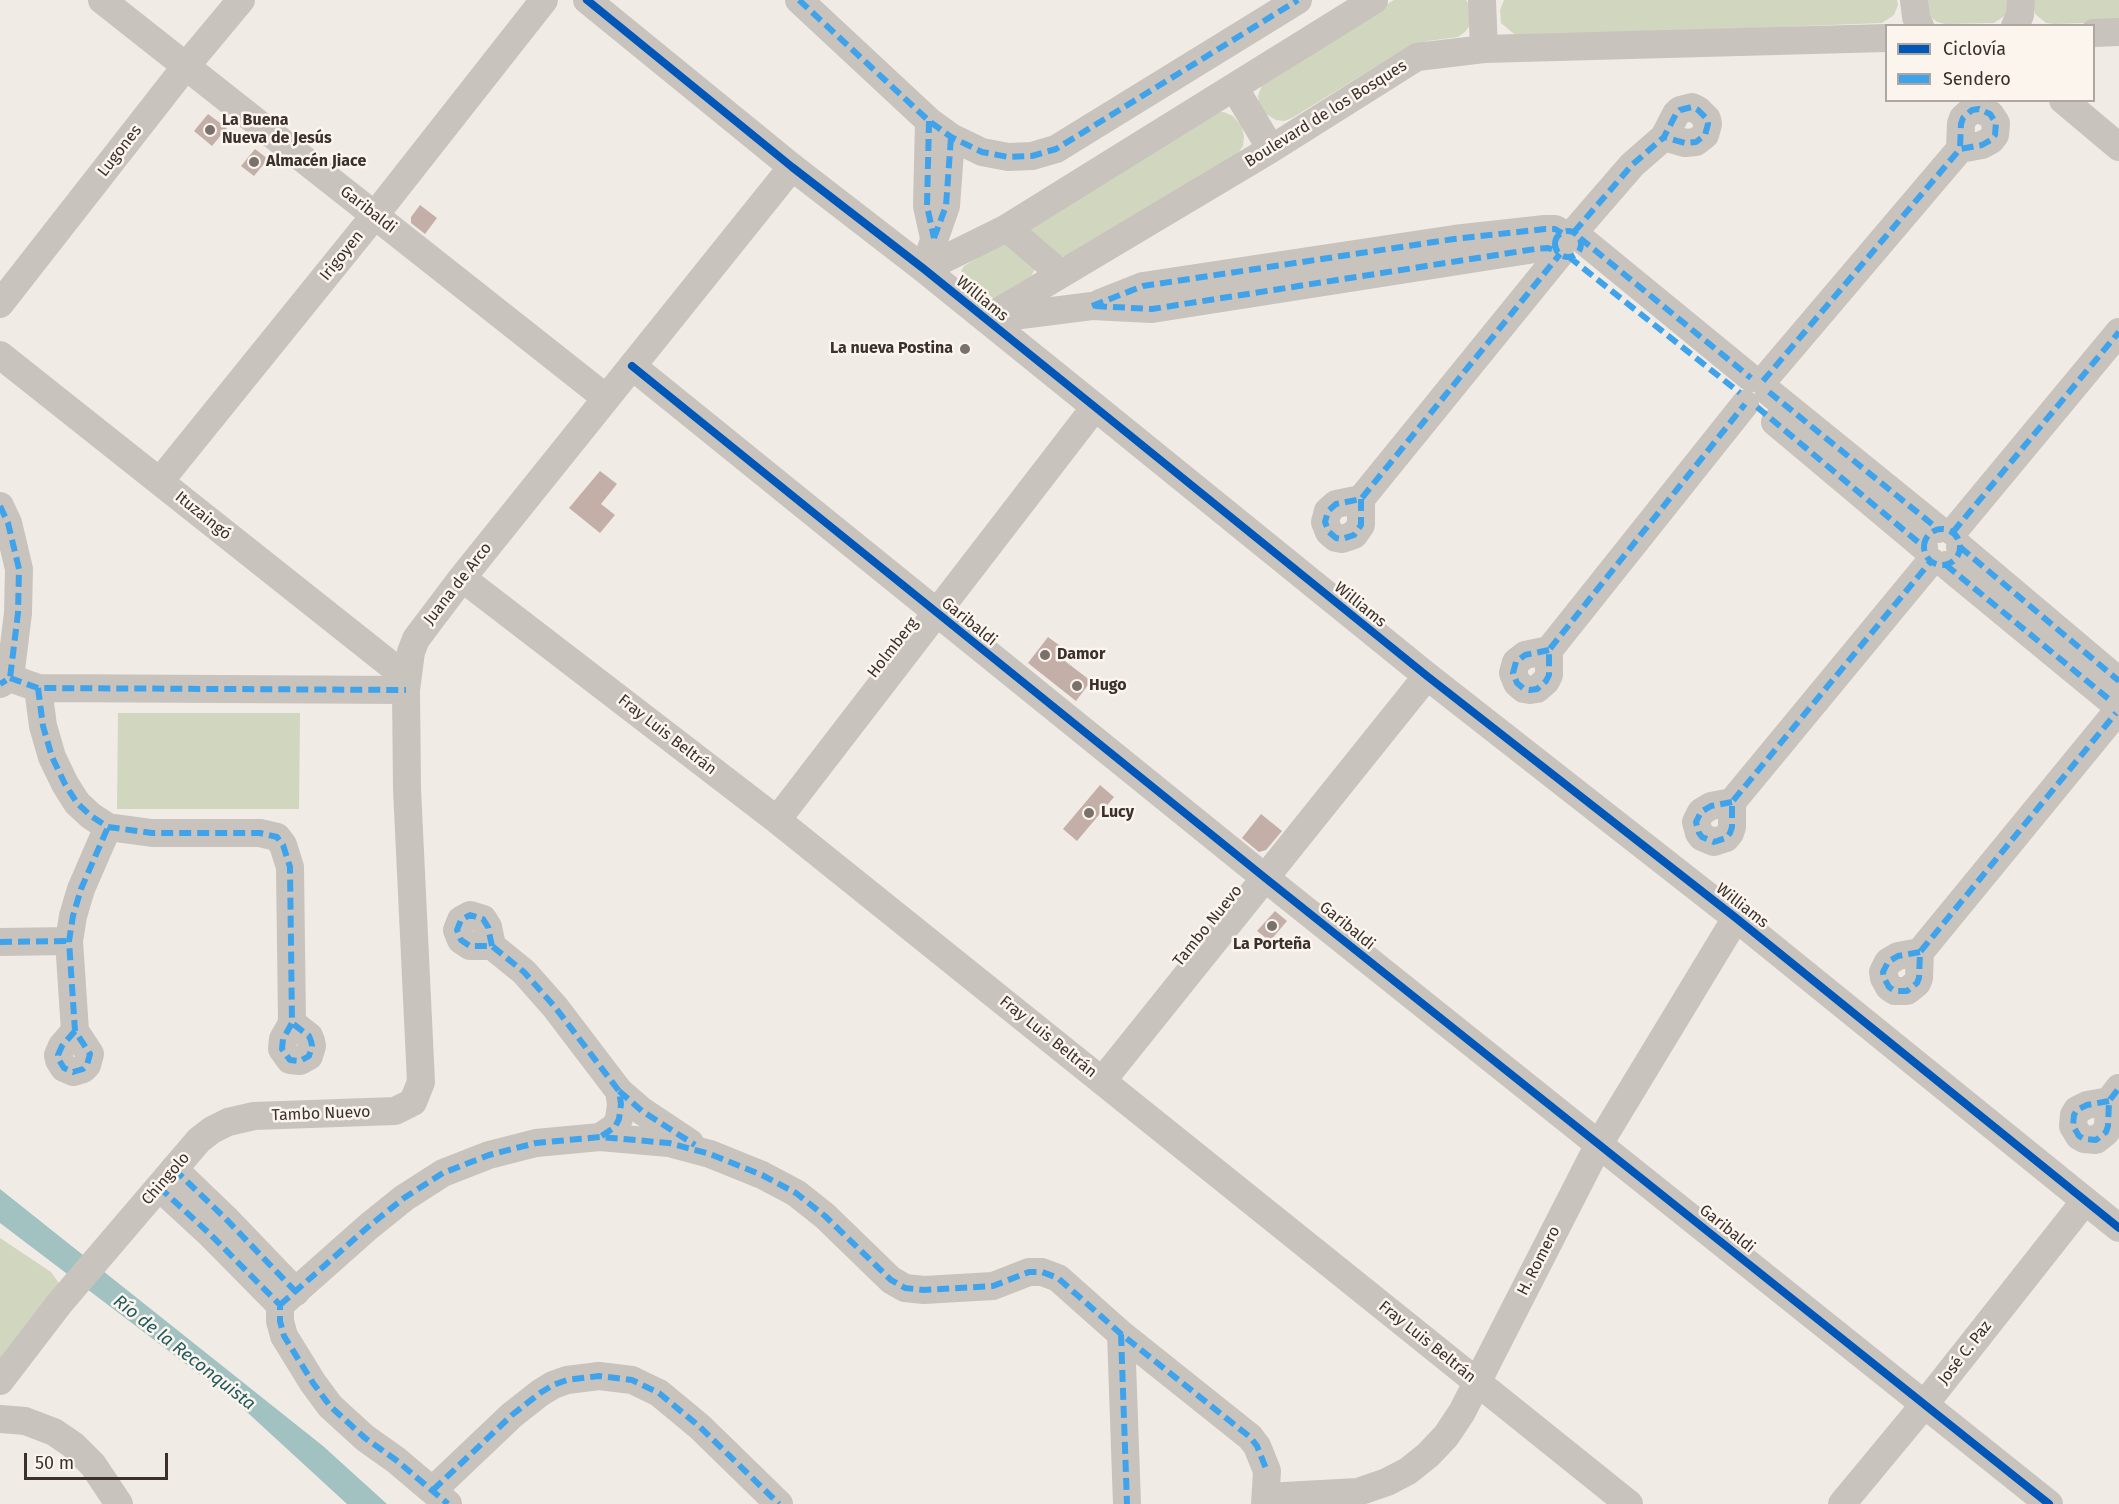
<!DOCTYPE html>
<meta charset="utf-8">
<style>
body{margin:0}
#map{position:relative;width:2119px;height:1504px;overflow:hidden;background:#f0ebe5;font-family:"Fira Sans",sans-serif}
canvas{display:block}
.legend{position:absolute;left:1885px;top:24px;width:210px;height:78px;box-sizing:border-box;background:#fbf5ee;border:2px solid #aea6a0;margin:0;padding:8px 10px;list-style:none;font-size:18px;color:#3b302b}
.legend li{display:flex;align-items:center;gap:12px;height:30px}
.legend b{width:30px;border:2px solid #aea6a0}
.scale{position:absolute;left:24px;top:1453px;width:144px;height:27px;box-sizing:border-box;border:3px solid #3b302b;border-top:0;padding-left:8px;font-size:18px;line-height:21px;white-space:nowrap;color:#3b302b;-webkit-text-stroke:4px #fbf5ee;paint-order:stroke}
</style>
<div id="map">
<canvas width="2119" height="1504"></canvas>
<ul class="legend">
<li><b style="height:8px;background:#0057b8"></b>Ciclovía</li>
<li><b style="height:8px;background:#3fa3eb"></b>Sendero</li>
</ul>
<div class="scale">50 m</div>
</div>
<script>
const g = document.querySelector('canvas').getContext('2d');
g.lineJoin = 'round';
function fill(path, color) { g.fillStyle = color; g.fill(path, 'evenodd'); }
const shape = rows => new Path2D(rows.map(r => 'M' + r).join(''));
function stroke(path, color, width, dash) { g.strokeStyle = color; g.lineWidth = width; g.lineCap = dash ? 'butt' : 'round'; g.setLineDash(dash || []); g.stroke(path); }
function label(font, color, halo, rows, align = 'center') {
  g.font = font + ' "Fira Sans",sans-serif'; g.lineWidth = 5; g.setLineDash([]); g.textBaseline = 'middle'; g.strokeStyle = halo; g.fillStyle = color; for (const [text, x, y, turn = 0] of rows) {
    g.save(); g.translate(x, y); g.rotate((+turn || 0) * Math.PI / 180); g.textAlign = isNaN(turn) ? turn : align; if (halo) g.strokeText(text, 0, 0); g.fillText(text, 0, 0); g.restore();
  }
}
fill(shape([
 [1394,0,1466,0,1470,6,1472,23,1465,32,1458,37,1428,41,1406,48,1292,118,1284,121,1276,120,1264,113,1259,104,1258,96,1263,82],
 [1504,0,1897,0,1898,5,1894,15,1882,23,1526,37,1514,34,1501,23,1500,10],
 [1928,0,2010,0,2006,15,1994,23,1945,24,1937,22,1932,18,1929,13],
 [2032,0,2119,0,2119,22,2054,24,2046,23,2035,14],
 [1212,112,1224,112,1233,116,1242,127,1244,137,1243,146,1238,153,1066,256,1060,257,1030,230,1033,223],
 [1002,243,1012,246,1035,269,1031,276,994,299,961,271,964,266],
 [118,713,300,713,299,809,117,809],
 [0,1238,51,1272,61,1286,0,1365]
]), '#d1d6bf');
fill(shape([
 [0,1189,323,1446,387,1504,347,1504,236,1402,0,1223]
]), '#a1c2c1');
fill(shape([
 [208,114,227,128,212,146,194,131],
 [255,149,268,159,254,176,241,166],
 [420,205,437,218,425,234,411,223,411,217],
 [600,471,617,484,601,504,615,515,600,533,569,508],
 [1048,637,1063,648,1057,655,1091,681,1076,701,1028,663],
 [1100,785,1114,797,1077,841,1063,829],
 [1261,814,1282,831,1266,850,1259,852,1242,838],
 [1275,911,1287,921,1270,941,1257,931]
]), '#c3afa7');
stroke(shape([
 [102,0,606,398],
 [587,0,792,167,924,269,1095,407,1427,676,1736,918,2119,1228],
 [799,0,929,121,951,137,982,152,1008,157,1032,156,1056,149,1298,0],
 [1482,0,1484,49],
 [1914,0,1916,17,1920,26],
 [2015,26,2020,15,2021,0],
 [2094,33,2119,32],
 [1234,87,1271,149],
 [2063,100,2119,147],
 [929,121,927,206,934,238],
 [1007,228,1061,274],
 [1574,232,1632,165,1664,137,1676,114,1680,110,1692,107,1698,110,1707,119,1708,124,1705,135,1696,142,1685,143,1664,137],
 [1580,238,1751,378],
 [924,269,1007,228,1374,0],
 [924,269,946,206,951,137],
 [1100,303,1143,286,1454,239,1545,229,1555,229,1562,233],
 [0,304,186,66,241,0],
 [997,318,1092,306,1152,309,1535,249,1548,248,1558,251],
 [986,319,1271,149,1417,57,1484,49,1886,38],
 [0,355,406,677],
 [632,366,1264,877,2049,1504],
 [1763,381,1960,149,1982,145,1991,140,1995,135,1996,123,1990,114,1979,109,1972,110,1963,118,1961,124,1960,149],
 [1769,392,1938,529],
 [1775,422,1924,547],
 [160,481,375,215,544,0],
 [1361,499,1361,525,1354,535,1342,539,1336,538,1329,532,1325,522,1328,511,1336,504,1361,499,1560,254],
 [0,506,8,523,19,569,18,613,10,678,0,684],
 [1953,532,2119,332],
 [1960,547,2119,681],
 [1946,565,2110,700],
 [462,578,777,820,1629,1504],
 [1549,650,1525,655,1516,662,1513,673,1517,683,1524,689,1530,690,1537,689,1546,681,1549,675,1549,650,1745,404],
 [10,678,38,688,406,690],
 [38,688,43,726,52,757,65,784,77,803,91,816,108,827,152,833,260,833,277,837,283,845,290,867,292,1023,283,1039,282,1049,290,1060,300,1061,309,1056,312,1046,311,1041,309,1036,292,1023],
 [1732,802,1711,806,1701,812,1696,822,1699,833,1702,837,1714,842,1726,838,1730,833,1732,827,1732,802,1931,561],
 [777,820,1095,407],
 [0,942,69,941],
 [492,946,488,927,483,919,470,915,461,920,457,930,461,940,470,946,492,946,524,972,555,1007,619,1091,621,1104,619,1119,615,1127,600,1137],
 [1920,952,1898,956,1888,962,1883,972,1884,978,1889,987,1895,991,1907,991,1917,983,1919,978,1920,952,2116,713],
 [75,1031,62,1046,58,1055,59,1060,64,1068,73,1072,83,1069,87,1065,90,1054,75,1031,69,941,73,916,81,889,108,827],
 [1102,1081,1427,676],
 [619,1091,642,1111,690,1143],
 [2109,1101,2087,1105,2077,1110,2074,1115,2073,1126,2079,1136,2084,1139,2096,1140,2106,1132,2108,1126,2109,1101,2119,1088],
 [174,1169,225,1218,296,1292],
 [159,1187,210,1234,280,1305,280,1321,284,1336,313,1383,330,1406,365,1438,396,1460,448,1504],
 [280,1305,368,1227,404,1198,443,1173,489,1155,536,1143,600,1137,669,1143,710,1154,762,1175,796,1193,825,1216,891,1280,905,1288,924,1290,993,1286,1029,1272,1042,1272,1058,1278,1121,1334,1250,1437,1257,1446,1267,1471,1265,1504],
 [1121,1334,1127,1504],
 [0,1381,59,1304,199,1140,212,1130,228,1122,254,1116,395,1111,413,1102,421,1082,407,789,406,690,411,652,416,639,462,578,792,167],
 [0,1419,25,1421,54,1432,73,1445,93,1465,119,1504],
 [433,1490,512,1415,540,1393,553,1385,567,1380,599,1376,632,1380,659,1393,700,1427,779,1504],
 [1266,1497,1358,1492,1387,1482,1408,1471,1428,1455,1446,1436,1462,1412,1599,1144,1736,918],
 [1842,1504,1924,1405,2085,1201]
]), '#c9c3be', 28);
stroke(shape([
 [799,0,929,121,951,137,982,152,1008,157,1032,156,1056,149,1298,0],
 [929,121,927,206,934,238],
 '1555 244a13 13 0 1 1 26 0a13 13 0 1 1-26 0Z',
 [1574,232,1632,165,1664,137,1676,114,1680,110,1692,107,1698,110,1707,119,1708,124,1705,135,1696,142,1685,143,1664,137],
 [934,238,946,206,951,137],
 [1580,238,1751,378],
 [1569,257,1740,393],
 [1092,306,1143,286,1454,239,1545,229,1555,229,1562,233],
 [1095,306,1152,309,1535,249,1548,248,1558,251],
 [1763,381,1960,149,1982,145,1991,140,1995,135,1996,123,1990,114,1979,109,1972,110,1963,118,1961,124,1960,149],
 [1769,392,1938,529],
 [1757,407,1924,547],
 [1361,499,1361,525,1354,535,1342,539,1336,538,1329,532,1325,522,1328,511,1336,504,1361,499,1560,254],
 [0,506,8,523,19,569,18,613,10,678,0,684],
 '1924 547a18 18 0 1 1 36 0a18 18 0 1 1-36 0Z',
 [1953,532,2119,332],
 [1960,547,2119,681],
 [1946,565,2110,700],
 [1549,650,1525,655,1516,662,1513,673,1517,683,1524,689,1530,690,1537,689,1546,681,1549,675,1549,650,1745,404],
 [10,678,38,688,406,690],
 [38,688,43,726,52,757,65,784,77,803,91,816,108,827,152,833,260,833,277,837,283,845,290,867,292,1023,283,1039,282,1049,290,1060,300,1061,309,1056,312,1046,311,1041,309,1036,292,1023],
 [1732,802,1711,806,1701,812,1696,822,1699,833,1702,837,1714,842,1726,838,1730,833,1732,827,1732,802,1931,561],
 [0,942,69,941],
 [492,946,488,927,483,919,470,915,461,920,457,930,461,940,470,946,492,946,524,972,555,1007,619,1091,621,1104,619,1119,615,1127,600,1137],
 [1920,952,1898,956,1888,962,1883,972,1884,978,1889,987,1895,991,1907,991,1917,983,1919,978,1920,952,2116,713],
 [75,1031,62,1046,58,1055,59,1060,64,1068,73,1072,83,1069,87,1065,90,1054,75,1031,69,941,73,916,81,889,108,827],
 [619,1091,642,1111,695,1145],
 [2109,1101,2087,1105,2077,1110,2074,1115,2073,1126,2079,1136,2084,1139,2096,1140,2106,1132,2108,1126,2109,1101,2119,1088],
 [174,1169,225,1218,296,1292],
 [159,1187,210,1234,280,1305,280,1321,284,1336,313,1383,330,1406,365,1438,396,1460,448,1504],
 [280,1305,368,1227,404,1198,443,1173,489,1155,536,1143,600,1137,669,1143,710,1154,762,1175,796,1193,825,1216,891,1280,905,1288,924,1290,993,1286,1029,1272,1042,1272,1058,1278,1121,1334,1250,1437,1257,1446,1267,1471],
 [1121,1334,1127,1504],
 [433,1490,512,1415,540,1393,553,1385,567,1380,599,1376,632,1380,659,1393,700,1427,779,1504]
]), '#3fa3eb', 6, [12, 6]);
stroke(shape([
 [587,0,792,167,924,269,1095,407,1427,676,1736,918,2119,1228],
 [632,366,1264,877,2049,1504]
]), '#0057b8', 8);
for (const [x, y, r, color] of [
 [210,130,6,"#7a716c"],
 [254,162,6,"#7a716c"],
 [965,349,6,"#7a716c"],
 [1045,655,6,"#7a716c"],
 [1077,686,6,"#7a716c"],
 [1089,813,6,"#7a716c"],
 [1272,926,6,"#7a716c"]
]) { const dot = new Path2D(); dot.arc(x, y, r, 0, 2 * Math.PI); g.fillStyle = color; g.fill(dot); stroke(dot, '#fbf5ee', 2); }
label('16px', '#3b302b', '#fbf5ee', [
 ["Boulevard de los Bosques",1326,114,-32],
 ["Lugones",120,151,-52],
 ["Garibaldi",368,210,38],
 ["Irigoyen",342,256,-51],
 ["Williams",982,299,39],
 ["Ituzaingó",203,516,39],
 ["Juana de Arco",458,584,-52],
 ["Williams",1360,605,39],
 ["Garibaldi",969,622,39],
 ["Holmberg",893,648,-52],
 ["Fray Luis Beltrán",667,735,38],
 ["Williams",1742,906,38],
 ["Tambo Nuevo",1208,926,-51],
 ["Garibaldi",1347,926,39],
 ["Fray Luis Beltrán",1048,1037,39],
 ["Tambo Nuevo",321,1114,-2],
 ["Chingolo",166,1179,-49],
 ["Garibaldi",1727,1229,39],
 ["H. Romero",1539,1261,-63],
 ["Fray Luis Beltrán",1427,1342,39],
 ["José C. Paz",1965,1353,-52]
]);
label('bold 16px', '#3b302b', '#fbf5ee', [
 ["La Buena",222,121],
 ["Nueva de Jesús",222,139],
 ["Almacén Jiace",266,162],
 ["La nueva Postina",953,349,"right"],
 ["Damor",1057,655],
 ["Hugo",1089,686],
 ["Lucy",1101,813],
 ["La Porteña",1272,945,"center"]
], 'left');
label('italic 18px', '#1f5a5e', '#fbf5ee', [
 ["Río de la Reconquista",184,1353,38]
]);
</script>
